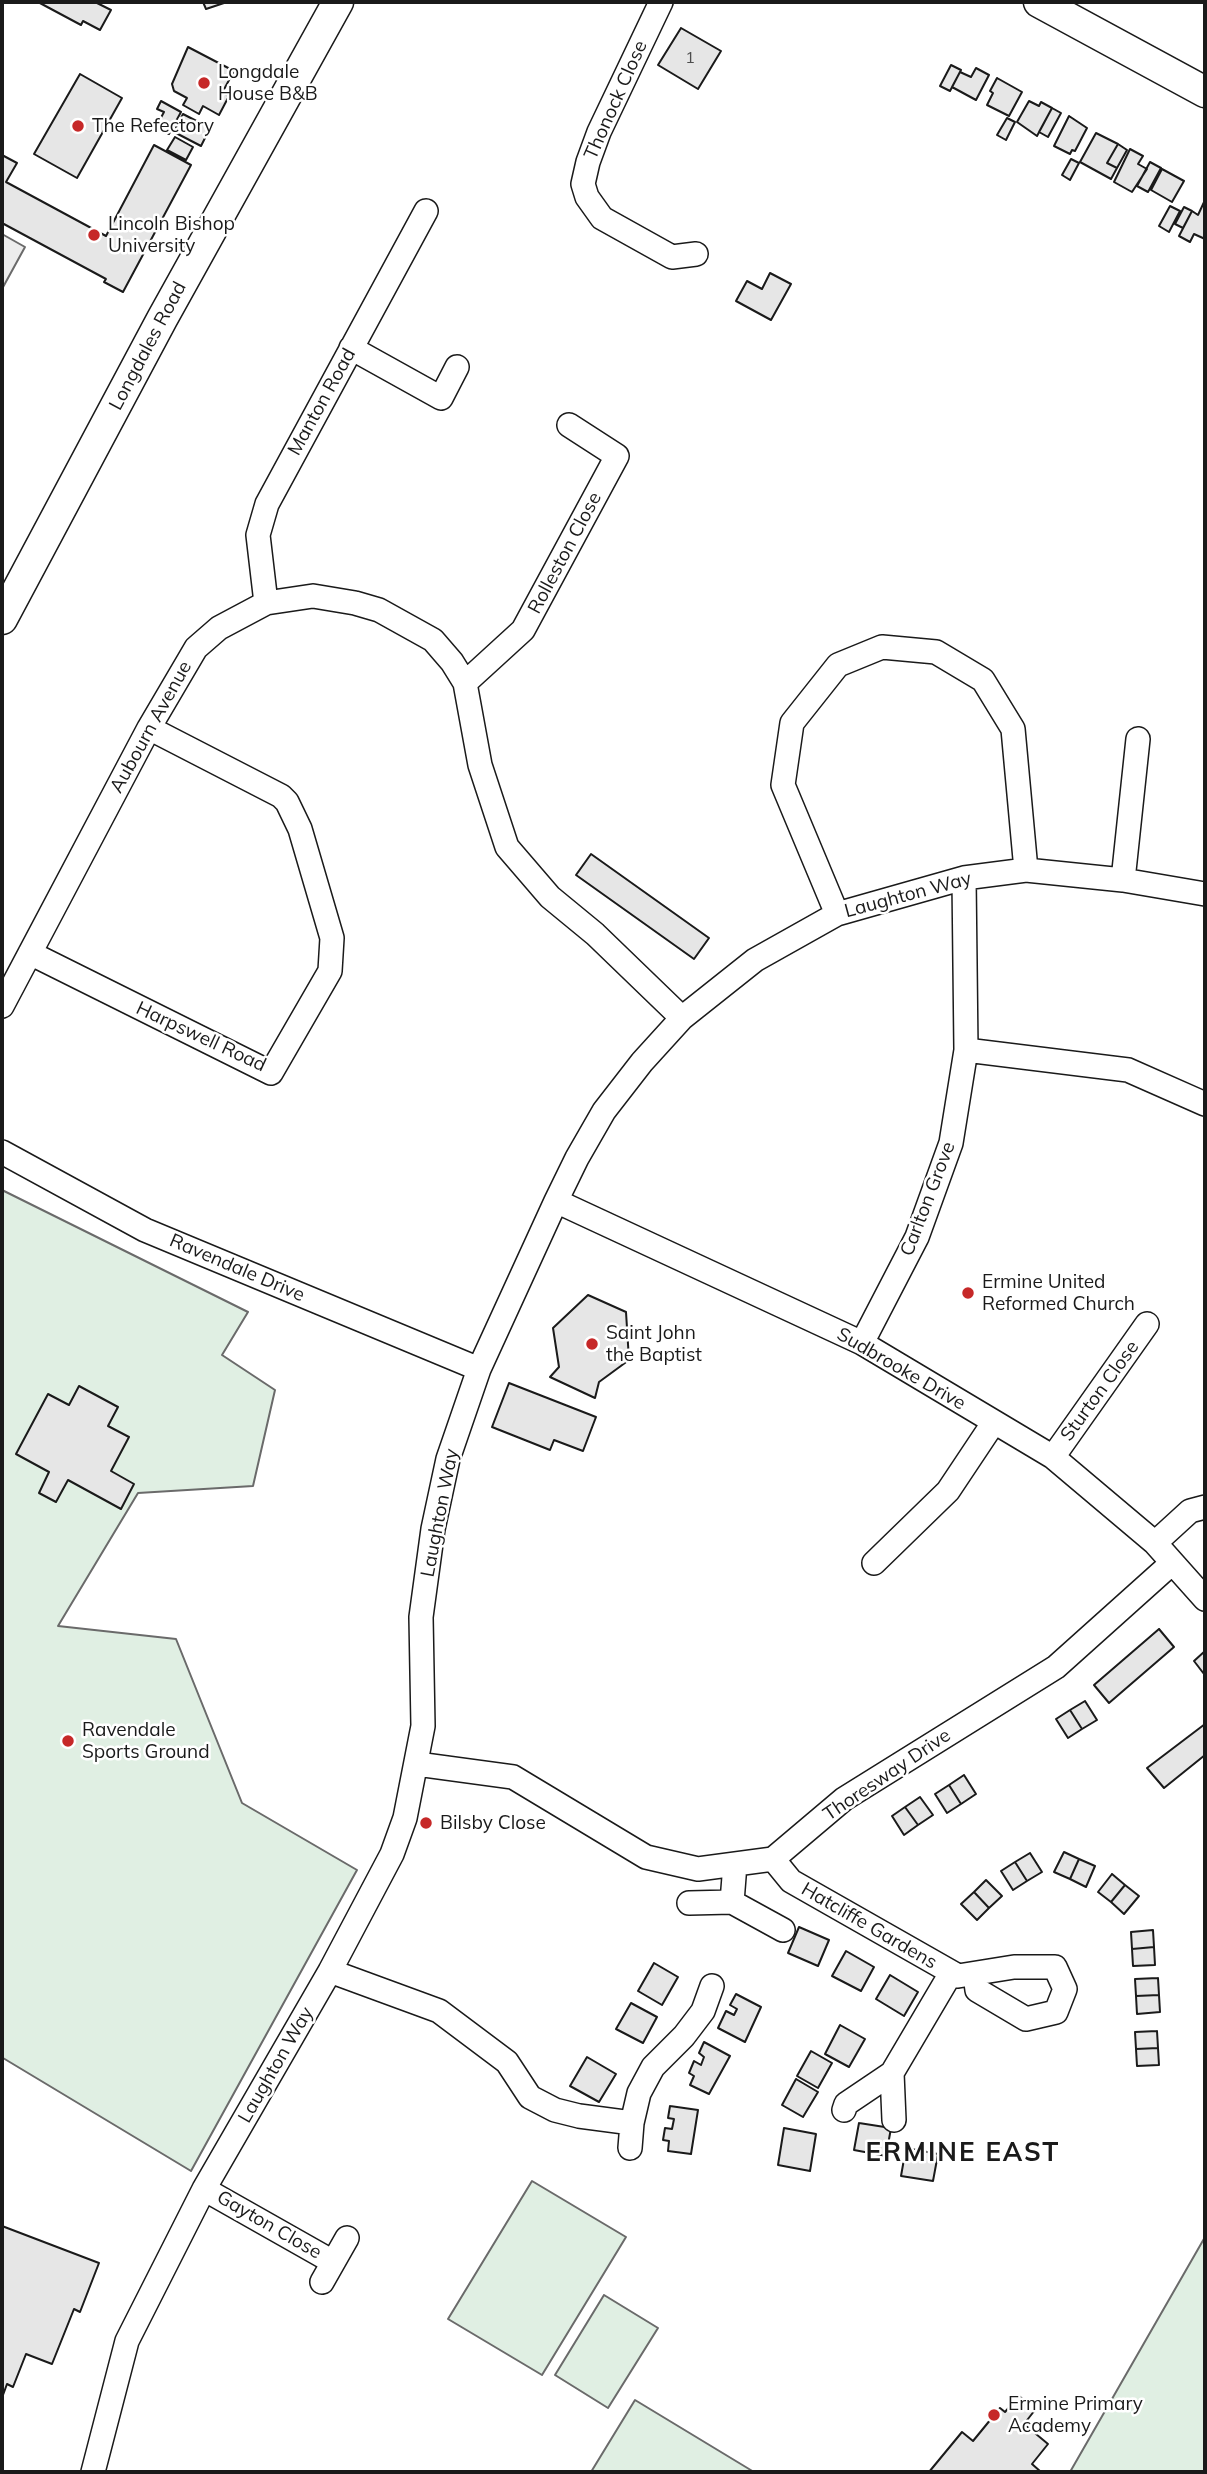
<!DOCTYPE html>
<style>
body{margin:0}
#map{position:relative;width:1207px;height:2474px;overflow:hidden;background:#fff;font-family:Mulish,sans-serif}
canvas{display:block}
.frame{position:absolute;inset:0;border:4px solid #1a1a1a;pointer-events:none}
</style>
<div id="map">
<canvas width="1207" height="2474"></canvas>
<div class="frame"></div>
</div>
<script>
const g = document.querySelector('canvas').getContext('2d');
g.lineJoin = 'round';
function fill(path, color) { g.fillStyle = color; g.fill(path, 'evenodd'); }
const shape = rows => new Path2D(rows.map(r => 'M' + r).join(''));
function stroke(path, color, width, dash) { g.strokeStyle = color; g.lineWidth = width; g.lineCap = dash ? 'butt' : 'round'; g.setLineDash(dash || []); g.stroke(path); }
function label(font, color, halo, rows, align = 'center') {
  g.font = font + ' Mulish,sans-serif'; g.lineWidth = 5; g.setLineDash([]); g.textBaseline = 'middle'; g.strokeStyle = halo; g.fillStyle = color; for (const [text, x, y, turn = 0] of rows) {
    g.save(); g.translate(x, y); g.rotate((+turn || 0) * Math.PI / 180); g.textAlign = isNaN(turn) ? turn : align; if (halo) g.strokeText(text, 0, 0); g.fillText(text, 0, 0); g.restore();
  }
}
const green = shape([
 [2,1190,248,1312,222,1355,275,1390,253,1486,138,1493,58,1626,176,1639,242,1803,357,1870,191,2171,3,2058,2,2060,2,1190],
 [532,2181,626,2237,542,2375,448,2319,532,2181],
 [1205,2237,1205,2472,1070,2472,1205,2237],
 [604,2295,658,2328,608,2408,555,2375,604,2295],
 [635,2400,754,2472,591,2472,635,2400]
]);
fill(green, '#e0efe3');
stroke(green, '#6a6a6a', 2);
const parking = shape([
 [2,234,25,247,2,289,2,234]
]);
fill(parking, '#ededed');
stroke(parking, '#6a6a6a', 2);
const building = shape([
 [38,2,95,2,111,10,100,30,83,21,81,25,38,2],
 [203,2,227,2,206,9,203,2],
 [681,28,721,51,698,89,658,65,681,28],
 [188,47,234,71,222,93,229,96,219,115,203,106,199,114,183,105,187,98,174,91,172,84,188,47],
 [951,65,961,70,950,91,940,86,951,65],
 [976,68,989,75,976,100,952,87,960,72,971,77,976,68],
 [80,74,122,98,77,178,34,154,80,74],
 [997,78,1022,92,1009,116,987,105,993,93,990,91,997,78],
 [161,101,181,112,169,134,156,127,164,112,157,109,161,101],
 [1029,101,1039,106,1041,102,1052,108,1037,136,1017,122,1029,101],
 [1052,108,1061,113,1048,137,1039,132,1052,108],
 [183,114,210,128,201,146,174,132,183,114],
 [1069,116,1087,128,1075,151,1072,150,1070,154,1054,146,1069,116],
 [1007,118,1015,122,1006,140,997,135,1007,118],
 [1096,133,1118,144,1107,163,1117,168,1111,179,1080,162,1096,133],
 [175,137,193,147,186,160,167,150,175,137],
 [1118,144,1127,150,1117,168,1107,163,1118,144],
 [154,145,191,165,123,292,104,282,106,279,2,223,2,155,17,163,6,182,106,236,154,145],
 [1130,149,1143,156,1138,164,1147,169,1132,192,1114,182,1130,149],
 [1071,159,1079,163,1070,180,1062,175,1071,159],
 [1150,162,1161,168,1148,192,1137,186,1150,162],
 [1162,169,1184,181,1172,202,1151,190,1162,169],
 [1205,200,1205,239,1194,234,1190,242,1179,236,1192,211,1198,215,1205,200],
 [1170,206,1180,211,1169,232,1159,226,1170,206],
 [1184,207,1192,211,1183,228,1175,224,1184,207],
 [770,273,791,284,771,320,736,301,747,281,762,289,770,273],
 [591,854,709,938,694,959,576,875,591,854],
 [588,1295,626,1312,629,1360,599,1382,595,1398,550,1377,559,1367,553,1328,588,1295],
 [509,1383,596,1417,583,1451,554,1440,550,1450,492,1427,509,1383],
 [79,1386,118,1407,108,1426,129,1437,111,1471,134,1484,121,1509,68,1480,56,1502,39,1493,49,1472,16,1454,48,1394,69,1405,79,1386],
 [1159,1629,1174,1647,1109,1703,1094,1685,1159,1629],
 [1205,1651,1205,1673,1204,1674,1194,1661,1205,1651],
 [1085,1701,1097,1720,1082,1729,1070,1710,1085,1701],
 [1070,1710,1082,1729,1068,1738,1056,1719,1070,1710],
 [1205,1724,1205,1755,1164,1788,1147,1768,1205,1724],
 [964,1775,976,1794,961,1804,949,1785,964,1775],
 [949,1785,961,1804,947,1813,935,1794,949,1785],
 [920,1797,933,1815,918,1825,905,1807,920,1797],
 [905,1807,918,1825,904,1835,892,1816,905,1807],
 [1064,1852,1079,1859,1070,1879,1054,1872,1064,1852],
 [1030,1853,1042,1872,1027,1881,1015,1862,1030,1853],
 [1079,1859,1095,1866,1086,1887,1070,1879,1079,1859],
 [1015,1862,1027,1881,1013,1890,1001,1871,1015,1862],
 [1112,1874,1125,1885,1111,1902,1098,1892,1112,1874],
 [986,1880,1002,1896,989,1908,974,1892,986,1880],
 [1125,1885,1139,1896,1124,1914,1111,1902,1125,1885],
 [974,1892,989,1908,977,1920,961,1904,974,1892],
 [799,1927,829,1940,818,1966,788,1953,799,1927],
 [1153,1930,1154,1947,1132,1949,1131,1932,1153,1930],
 [1154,1947,1155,1965,1133,1966,1132,1949,1154,1947],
 [846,1951,874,1967,861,1991,832,1976,846,1951],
 [654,1963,678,1977,662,2005,638,1991,654,1963],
 [890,1975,918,1992,904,2016,876,1999,890,1975],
 [1158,1978,1159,1995,1136,1996,1135,1979,1158,1978],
 [736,1994,761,2007,745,2042,718,2028,726,2011,734,2015,737,2009,730,2005,736,1994],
 [1159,1995,1160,2012,1137,2014,1136,1996,1159,1995],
 [631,2003,657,2017,643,2043,616,2029,631,2003],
 [840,2025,865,2039,849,2067,825,2054,840,2025],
 [1157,2031,1158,2048,1136,2049,1135,2032,1157,2031],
 [704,2042,730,2056,709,2094,690,2085,694,2076,689,2073,694,2061,701,2065,704,2057,699,2053,704,2042],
 [1158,2048,1159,2065,1137,2066,1136,2049,1158,2048],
 [811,2051,832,2063,818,2088,797,2076,811,2051],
 [587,2057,616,2074,599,2102,570,2086,587,2057],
 [796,2079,818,2092,803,2117,782,2105,796,2079],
 [670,2106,698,2110,691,2154,668,2151,669,2141,663,2140,665,2128,672,2129,674,2119,668,2118,670,2106],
 [859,2123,891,2128,886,2156,854,2150,859,2123],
 [784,2128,816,2134,810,2171,778,2165,784,2128],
 [906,2148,938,2154,933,2181,901,2176,906,2148],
 [2,2226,99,2263,80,2312,74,2309,52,2364,26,2354,13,2387,7,2384,3,2395,2,2226],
 [1019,2396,1035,2410,1024,2424,1048,2444,1032,2464,1041,2472,929,2472,962,2432,973,2441,1000,2408,1005,2412,1019,2396]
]);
fill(building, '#e6e6e6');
stroke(building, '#1a1a1a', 2);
const minor = shape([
 [661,2,599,132,588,162,583,184,587,197,602,218,672,257,696,254],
 [351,348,441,398,457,367],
 [266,603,258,535,267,504,426,211],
 [465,683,523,630,617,456,569,425],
 [1123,880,1138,739],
 [837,914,783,785,792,723,838,665,882,647,936,652,983,680,1013,729,1026,870],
 [30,953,271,1073,330,971,332,938,300,829,287,802,281,796,149,728],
 [2,1006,149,728,196,648,219,628,266,603,313,596,355,603,379,610,433,640,452,662,465,683,480,765,507,847,550,897,595,934,682,1018],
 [966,1050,1128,1070,1205,1104],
 [2,1152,145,1230,479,1369],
 [556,1201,862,1343,1053,1457,1155,1543,1205,1599],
 [862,1343,917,1237,951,1143,966,1050,964,878],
 [1053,1457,1147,1324],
 [1155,1543,1190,1511,1205,1507],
 [874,1563,948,1491,994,1422],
 [417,1764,513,1777,646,1857,698,1869,773,1859,844,1799,1056,1667,1172,1563],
 [773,1859,791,1881,958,1976,1014,1967,1055,1967,1065,1989,1056,2012,1026,2019,977,1990,975,1975],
 [735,1864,732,1902,783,1930],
 [689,1903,732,1902],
 [330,1971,439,2011,507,2062,530,2097,555,2110,579,2116,632,2123],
 [892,2073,894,2120],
 [844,2110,846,2104,892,2073,951,1973],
 [630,2148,632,2123,639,2093,653,2067,684,2036,703,2011,712,1986],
 [204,2189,333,2262],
 [322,2282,347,2238],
 [93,2472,127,2341,204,2189,330,1971,392,1854,405,1818,423,1726,421,1617,433,1529,448,1459,479,1369,556,1201,577,1158,604,1111,642,1062,682,1018,755,960,837,914,964,878,1026,870,1123,880,1205,894]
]);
const major = shape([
 [1039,2,1205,92],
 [2,619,162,319,338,2]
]);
stroke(minor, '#1a1a1a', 26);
stroke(major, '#1a1a1a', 33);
stroke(minor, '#fff', 23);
stroke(major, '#fff', 30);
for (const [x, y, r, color] of [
 [204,83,7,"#c62828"],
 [78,126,7,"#c62828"],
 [94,235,7,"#c62828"],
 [968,1293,7,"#c62828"],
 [592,1344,7,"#c62828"],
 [68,1741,7,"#c62828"],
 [426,1823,7,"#c62828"],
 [994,2415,7,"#c62828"]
]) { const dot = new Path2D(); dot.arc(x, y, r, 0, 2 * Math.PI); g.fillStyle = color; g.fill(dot); stroke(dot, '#fff', 2.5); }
label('16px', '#4d4d4d', null, [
 ["1",690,58]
]);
label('19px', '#1a1a1a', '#fff', [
 ["Longdale",218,72],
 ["House B&B",218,94],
 ["The Refectory",92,126],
 ["Lincoln Bishop",108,224],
 ["University",108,246],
 ["Ermine United",982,1282],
 ["Reformed Church",982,1304],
 ["Saint John",606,1333],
 ["the Baptist",606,1355],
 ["Ravendale",82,1730],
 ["Sports Ground",82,1752],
 ["Bilsby Close",440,1823],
 ["Ermine Primary",1008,2404],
 ["Academy",1008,2426]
], 'left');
label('19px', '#1a1a1a', '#fff', [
 ["Thonock Close",616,100,-66],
 ["Longdales Road",148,346,-62],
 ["Manton Road",322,402,-61],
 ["Rolleston Close",565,553,-62],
 ["Aubourn Avenue",151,727,-61],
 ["Laughton Way",908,895,-15],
 ["Harpswell Road",201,1037,25],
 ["Carlton Grove",928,1199,-69],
 ["Ravendale Drive",237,1268,23],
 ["Sudbrooke Drive",901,1369,30],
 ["Sturton Close",1100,1391,-54],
 ["Laughton Way",440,1513,-79],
 ["Thoresway Drive",887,1775,-34],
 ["Hatcliffe Gardens",869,1926,30],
 ["Laughton Way",276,2065,-60],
 ["Gayton Close",269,2225,30]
]);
g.letterSpacing = '2px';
label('bold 26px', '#1a1a1a', '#fff', [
 ["ERMINE EAST",963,2153]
]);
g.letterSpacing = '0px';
</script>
